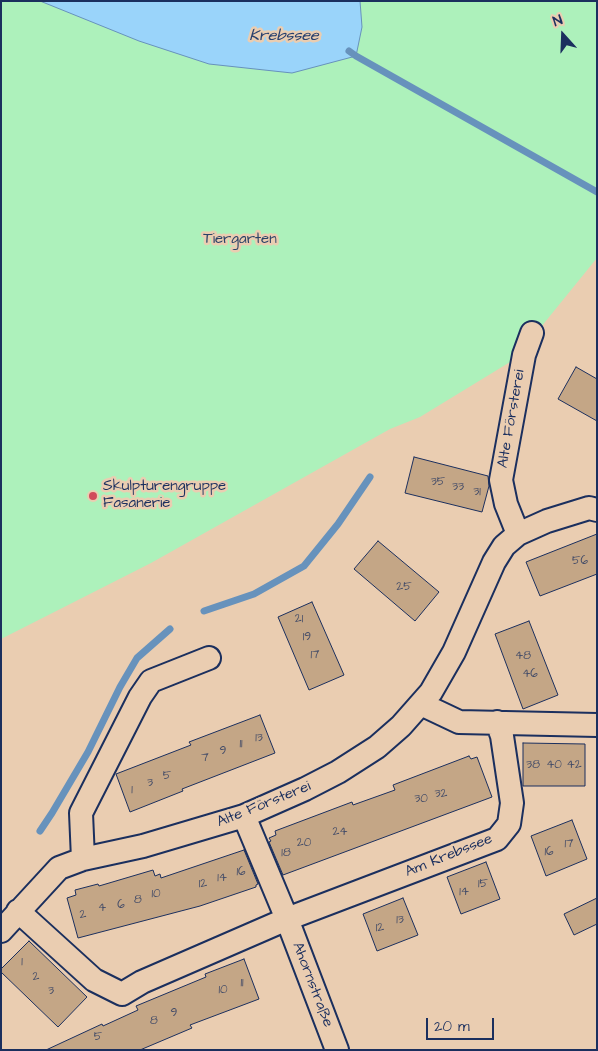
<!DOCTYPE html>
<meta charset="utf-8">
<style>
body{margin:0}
#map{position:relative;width:598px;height:1051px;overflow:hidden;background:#eacdb1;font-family:"Architects Daughter",sans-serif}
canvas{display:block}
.frame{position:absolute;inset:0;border:2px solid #1b2f5e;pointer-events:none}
.north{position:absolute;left:538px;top:10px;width:50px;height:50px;-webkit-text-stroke:4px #eacdb1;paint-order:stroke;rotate:340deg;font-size:14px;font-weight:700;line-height:20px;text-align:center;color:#1b2f5e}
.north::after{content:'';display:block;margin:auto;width:18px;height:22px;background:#1b2f5e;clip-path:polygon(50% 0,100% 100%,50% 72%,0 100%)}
.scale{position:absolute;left:426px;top:1018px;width:68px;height:22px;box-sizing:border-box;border:2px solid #1b2f5e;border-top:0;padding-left:6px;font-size:15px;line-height:18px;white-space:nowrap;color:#1b2f5e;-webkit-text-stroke:4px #eacdb1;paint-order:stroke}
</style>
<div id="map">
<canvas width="598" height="1051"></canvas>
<div class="frame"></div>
<div class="north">N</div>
<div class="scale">20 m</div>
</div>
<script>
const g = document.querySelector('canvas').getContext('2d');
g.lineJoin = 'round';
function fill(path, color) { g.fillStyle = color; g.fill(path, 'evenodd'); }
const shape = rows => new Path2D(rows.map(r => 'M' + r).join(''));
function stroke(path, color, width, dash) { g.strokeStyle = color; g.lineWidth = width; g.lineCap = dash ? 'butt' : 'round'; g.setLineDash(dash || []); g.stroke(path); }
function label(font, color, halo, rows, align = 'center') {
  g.font = font + ' "Architects Daughter",sans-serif'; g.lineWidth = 5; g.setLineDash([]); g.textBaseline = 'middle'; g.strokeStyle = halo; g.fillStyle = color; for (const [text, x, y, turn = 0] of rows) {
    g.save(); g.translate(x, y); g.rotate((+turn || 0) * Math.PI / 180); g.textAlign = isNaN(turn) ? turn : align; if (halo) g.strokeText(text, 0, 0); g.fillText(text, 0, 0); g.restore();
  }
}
fill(shape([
 [1,1,597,1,597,258,515,359,420,417,390,429,151,563,1,639]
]), '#adf1bb');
const water = shape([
 [40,1,360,1,362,27,356,56,292,73,209,64,139,41,40,1]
]);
fill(water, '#9ad4fa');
stroke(water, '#6792bc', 1);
stroke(shape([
 [349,51,356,56,597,192],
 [204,611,254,594,304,566,338,524,370,477],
 [40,831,52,813,88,752,120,687,137,658,170,629]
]), '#6792bc', 7);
const building = shape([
 [576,367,597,379,597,421,558,399,576,367],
 [414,457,488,476,489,486,482,512,405,493,414,457],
 [597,534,597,574,540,596,526,562,597,534],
 [378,541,439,592,415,621,354,569,378,541],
 [312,602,344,675,309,690,278,617,312,602],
 [529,621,558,695,523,709,495,634,529,621],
 [260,715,275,753,182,789,183,791,130,812,116,774,191,745,189,742,260,715],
 [523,743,585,744,585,786,523,786,523,743],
 [469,756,471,759,477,757,492,797,283,875,269,842,271,841,269,838,276,835,275,831,352,802,353,805,395,790,393,785,469,756],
 [572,820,587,859,546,876,531,836,572,820],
 [244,850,258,884,256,885,256,887,200,906,78,938,67,898,76,895,75,890,98,884,99,886,153,870,155,876,160,874,161,878,244,850],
 [486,862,500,899,461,914,447,877,486,862],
 [403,898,418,935,377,951,363,914,403,898],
 [597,898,597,924,574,935,564,914,597,898],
 [29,941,87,997,58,1027,1,972,1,969,29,941],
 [244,959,259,999,190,1025,192,1028,140,1050,46,1050,102,1024,103,1026,138,1010,136,1006,206,977,205,974,244,959]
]);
fill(building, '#c4a686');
stroke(building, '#1b2f5e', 1);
const minor = shape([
 [518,534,506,504,501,480,524,355,532,333],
 [421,704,459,722,597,725],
 [244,816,287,919,337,1050],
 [83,859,81,813,140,697,151,681,209,658],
 [18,911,94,980,122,994,142,982,287,919,497,839,509,824,512,803,502,736,497,722],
 [1,931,59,868,83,859,143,846,244,816,305,789,338,772,377,747,401,726,431,692,454,652,494,562,504,546,518,534,547,521,589,508,597,510]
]);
stroke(minor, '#1b2f5e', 26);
stroke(minor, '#eacdb1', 22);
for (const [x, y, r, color] of [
 [93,496,5,"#d1495b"]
]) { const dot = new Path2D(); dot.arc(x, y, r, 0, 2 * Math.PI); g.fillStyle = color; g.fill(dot); stroke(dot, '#eacdb1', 2); }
label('12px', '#454d68', null, [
 ["35",438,482],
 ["33",458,487],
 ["31",477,492],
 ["56",580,561],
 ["25",404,587],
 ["21",299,619],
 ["19",307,637],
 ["17",315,655],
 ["48",523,656],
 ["46",530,674],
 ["13",259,738],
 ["11",241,744],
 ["9",223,751],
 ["7",205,758],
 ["38",533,765],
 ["40",554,765],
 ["42",574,765],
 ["5",167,776],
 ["3",150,783],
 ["1",132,790],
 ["32",441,794],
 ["30",421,799],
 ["24",340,832],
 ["20",304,843],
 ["17",569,844],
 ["16",549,852],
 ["18",286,853],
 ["16",241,872],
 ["14",222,878],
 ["12",203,884],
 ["15",483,884],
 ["14",464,892],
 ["10",156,894],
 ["8",138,900],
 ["6",121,905],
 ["4",102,908],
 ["2",83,915],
 ["13",400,920],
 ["12",380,928],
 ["1",22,962],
 ["2",36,977],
 ["11",242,983],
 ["10",223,990],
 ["3",51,991],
 ["9",174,1013],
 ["8",154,1021],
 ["5",98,1037]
]);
label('15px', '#2a4267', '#eacdb1', [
 ["Tiergarten",240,240]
]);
label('15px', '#1b2f5e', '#eacdb1', [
 ["Alte Försterei",512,419,-80],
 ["Alte Försterei",264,805,-22],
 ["Am Krebssee",449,856,-22],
 ["Ahornstraße",312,985,69]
]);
label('15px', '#1b2f5e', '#eacdb1', [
 ["Skulpturengruppe",103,487],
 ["Fasanerie",103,504]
], 'left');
label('italic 16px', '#28406e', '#eacdb1', [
 ["Krebssee",284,37]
]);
</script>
